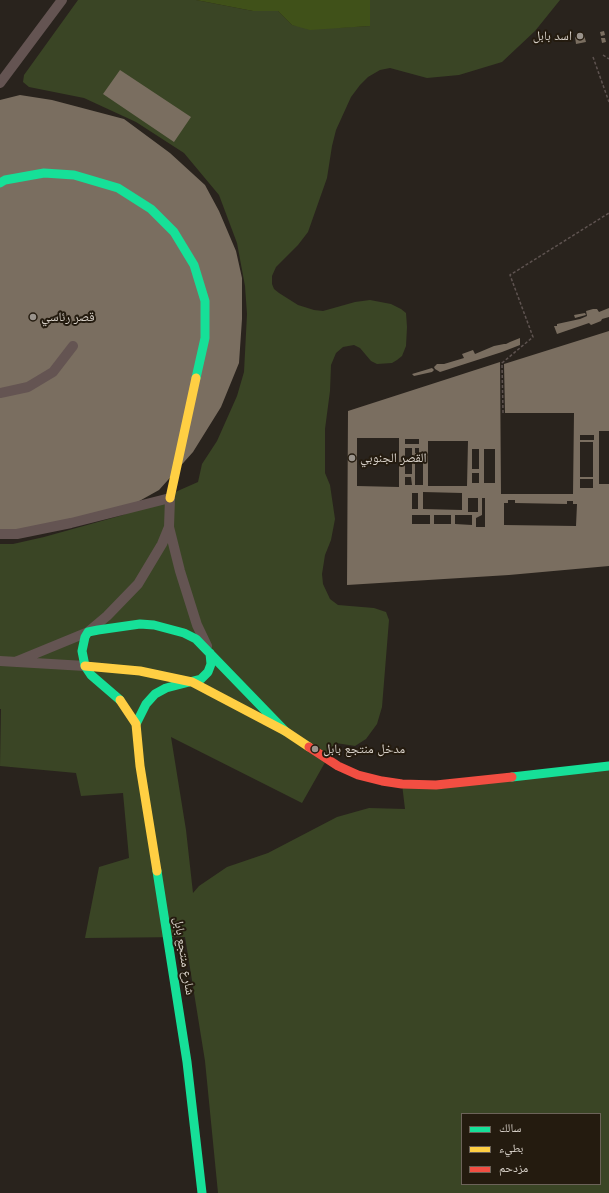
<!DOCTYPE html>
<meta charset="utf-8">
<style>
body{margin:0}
#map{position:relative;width:609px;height:1193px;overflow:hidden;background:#29231d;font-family:Montserrat,"Noto Naskh Arabic",sans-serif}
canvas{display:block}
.legend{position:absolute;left:461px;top:1113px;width:140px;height:72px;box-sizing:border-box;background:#241b0f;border:1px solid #6c6359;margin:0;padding:5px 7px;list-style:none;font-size:12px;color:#d7d0c8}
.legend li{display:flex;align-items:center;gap:8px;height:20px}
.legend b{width:20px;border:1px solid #6c6359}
</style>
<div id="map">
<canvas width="609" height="1193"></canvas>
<ul class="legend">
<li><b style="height:5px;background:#16e098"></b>سالك</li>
<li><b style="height:5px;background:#ffcf43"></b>بطيء</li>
<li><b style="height:5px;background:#f24e42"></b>مزدحم</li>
</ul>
</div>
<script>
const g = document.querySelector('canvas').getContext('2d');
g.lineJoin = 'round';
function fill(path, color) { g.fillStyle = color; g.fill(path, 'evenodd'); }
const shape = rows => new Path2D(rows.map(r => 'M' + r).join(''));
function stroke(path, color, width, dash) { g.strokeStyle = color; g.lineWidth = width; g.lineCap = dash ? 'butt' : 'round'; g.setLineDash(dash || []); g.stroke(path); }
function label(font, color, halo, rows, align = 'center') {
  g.font = font + ' Montserrat,"Noto Naskh Arabic",sans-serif'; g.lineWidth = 4; g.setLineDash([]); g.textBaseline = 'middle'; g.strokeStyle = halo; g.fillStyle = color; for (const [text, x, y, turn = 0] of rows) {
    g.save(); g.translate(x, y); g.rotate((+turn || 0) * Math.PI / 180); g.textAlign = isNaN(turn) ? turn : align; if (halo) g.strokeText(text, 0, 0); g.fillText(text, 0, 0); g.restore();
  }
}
fill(shape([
 [78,0,196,0,253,11,278,11,292,25,332,28,370,26,370,0,560,0,535,31,502,62,459,75,427,78,390,68,380,70,368,77,360,85,351,97,336,130,332,146,327,178,308,232,298,245,276,267,272,276,272,284,274,289,279,293,298,305,314,310,323,311,355,302,370,300,391,304,401,309,406,313,407,327,406,346,402,356,397,360,392,363,377,364,371,361,360,348,354,345,343,347,336,353,331,365,330,391,325,429,325,473,330,485,335,519,331,540,325,555,322,574,323,584,330,599,338,605,374,608,386,612,389,620,382,707,377,724,366,739,355,746,336,743,302,803,171,737,186,830,193,893,199,886,227,867,268,853,337,817,369,808,405,809,402,784,609,766,609,1193,218,1193,205,1061,185,937,85,938,99,867,129,858,123,793,81,796,76,773,0,766,1,709,0,709,0,544,13,544,44,537,123,515,198,482,202,464,217,441,237,396,244,372,247,314,245,286,237,243,219,195,184,153,136,122,84,98,29,87,23,82,24,75],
 [462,1114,600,1114,600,1184,462,1184]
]), '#3a4525');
fill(shape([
 [196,0,370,0,370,26,310,30,292,25,278,11,253,11]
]), '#405119');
fill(shape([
 [604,31,605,35,601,36,600,32],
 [584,35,586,42,576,44,575,37],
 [601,38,605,38,606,42,602,43],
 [120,70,191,117,174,142,103,94],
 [20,95,52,100,124,119,170,153,205,185,219,211,236,251,242,278,242,319,239,363,221,407,193,452,159,490,125,509,0,534,0,100],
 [609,308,609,317,602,319,601,321,591,325,589,323,557,334,554,326,557,326,557,324,580,319,587,316,586,311,593,309,597,309,599,312],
 [585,313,586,315,575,318,574,315],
 [609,331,609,431,599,431,599,484,609,484,609,566,509,575,347,585,348,411,500,362,501,494,573,494,574,413,505,413,504,364],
 [580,435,594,435,594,440,580,440],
 [357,438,399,438,399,487,357,486],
 [405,439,419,439,419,444,405,444],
 [428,441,468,441,467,486,428,486],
 [580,442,593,442,593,477,580,477],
 [405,448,412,448,412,459,405,459],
 [415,448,419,448,419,453,415,453],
 [472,449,479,449,479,469,472,469],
 [484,449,495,449,495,483,484,483],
 [415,456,423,456,423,485,415,485],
 [405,462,412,462,412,474,405,474],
 [472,473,479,473,479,483,472,483],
 [405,477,411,477,412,485,405,485],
 [580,479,593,479,593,488,580,488],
 [423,492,462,493,462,510,423,509],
 [412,493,418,493,418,509,412,509],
 [468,498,478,498,478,512,468,512],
 [482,498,485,498,485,527,476,527,476,518,482,515],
 [508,500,515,500,515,503,567,504,567,501,573,501,573,504,577,504,576,526,504,525,504,503,508,503],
 [412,515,430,515,430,524,412,524],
 [434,515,451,515,451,524,434,524],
 [455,515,472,515,472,525,455,524],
 [520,338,520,345,502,352,440,372,435,369,434,367,437,364,444,364,464,358,462,354,473,350,475,354,494,346,504,344,506,344,510,342],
 [432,368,434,370,432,372,414,376,412,374]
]), '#7a6e60');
stroke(shape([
 [603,55,609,59],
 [593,57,609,102],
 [503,413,502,363,533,337,510,275,609,213]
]), '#5e5350', 1.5, [3, 2]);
stroke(shape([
 [0,83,62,0],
 [0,393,28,387,53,372,73,346],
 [0,534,17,534,71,523,170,498,169,527,180,571,197,625,207,646],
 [0,661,85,666],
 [15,662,88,632,107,616,138,584,162,544,169,527]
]), '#645452', 10);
stroke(shape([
 [0,183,5,180,44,173,74,175,118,188,151,209,174,232,194,265,205,301,205,338,196,378],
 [120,700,91,675,85,666,82,651,85,637,88,632,98,630,140,624,154,625,184,633,196,639,285,731],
 [136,724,146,704,155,694,166,688,201,679,208,672,211,664,210,653],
 [512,777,609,766],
 [157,871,187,1062,202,1193]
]), '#16e098', 9);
stroke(shape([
 [170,498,196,378],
 [85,666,140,671,192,682,285,731,309,747],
 [120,700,136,724,140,766,157,871]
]), '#ffcf43', 9);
stroke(shape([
 [309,747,338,766,358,775,382,781,402,784,436,785,512,777]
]), '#f24e42', 9);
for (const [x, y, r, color] of [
 [580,36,4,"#9a938c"],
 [33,317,4,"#9a938c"],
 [352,458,4,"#9a938c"],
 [315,749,4,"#9a938c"]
]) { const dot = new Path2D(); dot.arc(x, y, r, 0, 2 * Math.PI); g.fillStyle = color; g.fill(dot); stroke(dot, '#241b0f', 1.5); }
label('13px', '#d7d0c8', '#241b0f', [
 ["اسد بابل",572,36,"right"],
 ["قصر رئاسي",41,317],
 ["القصر الجنوبي",360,458],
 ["مدخل منتجع بابل",323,749]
], 'left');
label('13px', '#d7d0c8', '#241b0f', [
 ["شارع منتجع بابل",184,956,81]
]);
</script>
